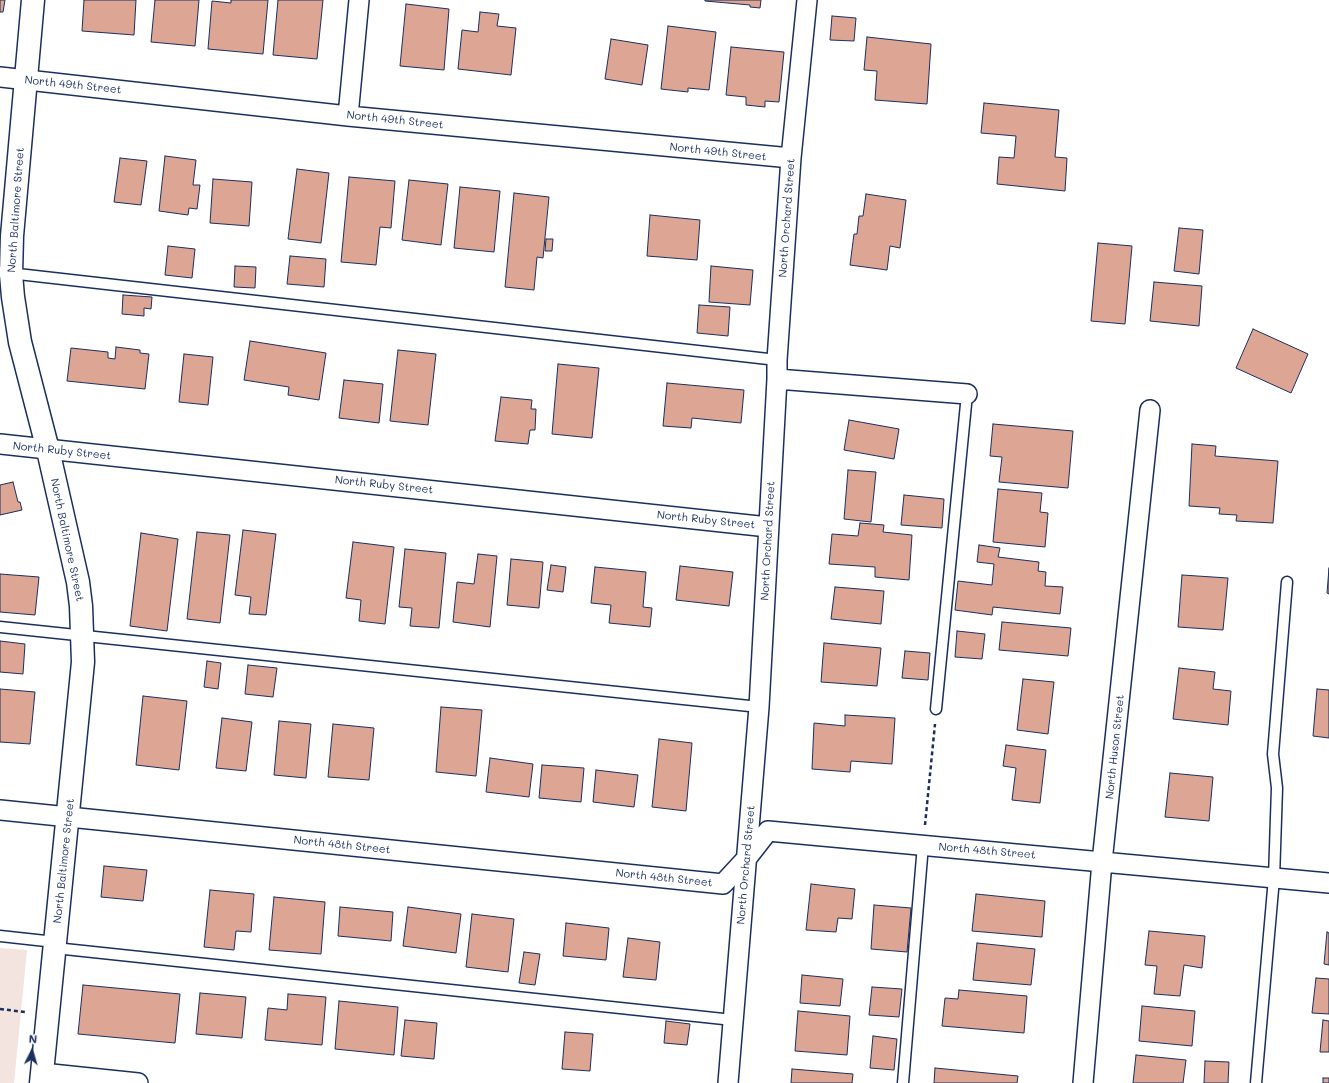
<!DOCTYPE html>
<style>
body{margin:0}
#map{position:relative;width:1329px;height:1083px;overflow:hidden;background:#fff;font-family:Mali,sans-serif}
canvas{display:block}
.north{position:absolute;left:12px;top:1031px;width:40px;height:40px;-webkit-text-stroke:3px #fff;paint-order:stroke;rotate:5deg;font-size:11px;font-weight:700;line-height:16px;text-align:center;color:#1b2f5e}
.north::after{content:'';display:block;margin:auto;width:14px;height:18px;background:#1b2f5e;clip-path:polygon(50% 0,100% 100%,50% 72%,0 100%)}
</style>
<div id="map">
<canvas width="1329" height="1083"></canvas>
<div class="north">N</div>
</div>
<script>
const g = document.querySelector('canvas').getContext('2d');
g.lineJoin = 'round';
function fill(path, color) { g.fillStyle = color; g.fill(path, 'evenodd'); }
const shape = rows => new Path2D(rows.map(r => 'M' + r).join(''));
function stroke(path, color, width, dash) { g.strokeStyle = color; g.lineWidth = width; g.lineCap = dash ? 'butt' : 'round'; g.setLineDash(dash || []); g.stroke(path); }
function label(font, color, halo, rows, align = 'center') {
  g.font = font + ' Mali,sans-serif'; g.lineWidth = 3.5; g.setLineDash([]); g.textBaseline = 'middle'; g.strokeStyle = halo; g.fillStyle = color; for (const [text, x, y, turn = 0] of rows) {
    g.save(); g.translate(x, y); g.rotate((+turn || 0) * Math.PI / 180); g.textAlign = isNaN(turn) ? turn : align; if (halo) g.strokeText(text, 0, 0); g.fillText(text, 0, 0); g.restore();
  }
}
fill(shape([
 [0,948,27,950,14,1083,0,1083]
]), '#f4e4df');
const building = shape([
 [0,0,5,0,3,12,0,12,0,0],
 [84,0,136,0,134,35,82,31,84,0],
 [155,0,199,0,195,46,151,42,155,0],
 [231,0,268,0,263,54,208,49,212,1,231,3,231,0],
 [278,0,323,0,317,59,273,55,278,0],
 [705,0,761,0,760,8,750,7,750,5,705,1,705,0],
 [406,4,449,9,444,70,400,66,406,4],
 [480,12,499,14,497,26,516,28,511,75,458,69,462,30,478,32,480,12],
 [832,16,856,18,854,41,830,40,832,16],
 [668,26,716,32,709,90,688,88,688,92,661,89,668,26],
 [867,37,931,44,927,104,875,100,877,71,864,70,867,37],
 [611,39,648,45,642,85,605,79,611,39],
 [731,47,784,52,779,102,765,101,765,107,746,105,746,97,726,95,731,47],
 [984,103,1059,110,1055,157,1067,158,1065,191,997,184,999,157,1014,158,1016,136,981,133,984,103],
 [165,156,196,160,193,185,200,185,197,209,189,208,188,215,159,211,165,156],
 [120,158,147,161,141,205,114,202,120,158],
 [297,169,329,173,321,243,288,239,297,169],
 [349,177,395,181,391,228,380,227,376,265,341,262,349,177],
 [213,179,252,182,249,226,210,223,213,179],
 [409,180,448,184,441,245,402,240,409,180],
 [460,187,500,191,494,252,454,248,460,187],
 [514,193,549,197,543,258,537,257,534,290,505,287,514,193],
 [866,194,906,200,900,248,890,246,887,270,850,265,854,234,857,234,859,216,863,216,866,194],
 [650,215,700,220,697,260,647,256,650,215],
 [1179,228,1203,230,1199,274,1174,271,1179,228],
 [546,239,553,239,552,251,545,251,546,239],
 [1098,243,1132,246,1125,324,1091,321,1098,243],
 [168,246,195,249,192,278,165,275,168,246],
 [290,256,326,259,324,287,287,284,290,256],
 [235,266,256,267,255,288,234,287,235,266],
 [711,266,753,270,750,305,709,302,711,266],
 [1154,282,1202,286,1199,326,1150,321,1154,282],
 [123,295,152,297,151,309,144,308,144,316,122,314,123,295],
 [699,305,730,307,728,336,697,333,699,305],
 [1253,329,1308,354,1291,393,1236,368,1253,329],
 [250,341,326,353,319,400,288,395,289,387,244,380,250,341],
 [116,347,140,350,140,353,149,354,145,389,67,381,71,348,108,352,108,358,115,359,116,347],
 [398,350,436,354,428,425,390,421,398,350],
 [184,354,213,357,208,405,179,402,184,354],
 [558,364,599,368,592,438,552,434,558,364],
 [344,380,383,384,379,423,339,418,344,380],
 [667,383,744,390,741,423,692,418,691,428,663,426,667,383],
 [501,397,532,400,531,409,536,409,535,430,530,430,528,444,495,441,501,397],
 [849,420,899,429,894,459,844,450,849,420],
 [993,424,1073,431,1068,488,999,482,1002,457,990,456,993,424],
 [1192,444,1216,446,1215,456,1278,461,1273,523,1236,521,1237,515,1219,514,1220,508,1189,506,1192,444],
 [848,470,876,472,871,522,844,519,848,470],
 [13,482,18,502,20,502,22,510,0,515,0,485,13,482],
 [998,489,1042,493,1040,512,1048,513,1045,547,993,542,998,489],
 [904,495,944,499,942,528,901,525,904,495],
 [860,523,884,525,883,532,912,535,909,580,875,577,875,567,829,564,832,534,858,536,860,523],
 [243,530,276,534,266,615,249,614,251,597,235,595,243,530],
 [197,532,230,535,220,623,187,619,197,532],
 [141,533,178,539,167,631,130,626,141,533],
 [353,542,394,547,385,624,359,621,361,600,346,598,353,542],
 [979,545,1000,548,998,557,1039,562,1038,571,1046,572,1045,586,1063,587,1060,614,993,607,992,615,955,610,958,581,992,585,994,564,977,562,979,545],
 [405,549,446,553,439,628,410,626,412,608,399,607,405,549],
 [478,554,497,556,490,627,453,622,457,582,474,584,478,554],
 [511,559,543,562,539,608,507,605,511,559],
 [551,565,566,567,563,592,547,590,551,565],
 [680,566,733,572,729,606,676,600,680,566],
 [595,567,646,572,643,607,652,608,650,627,609,623,611,605,591,603,595,567],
 [1329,568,1329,594,1327,593,1329,568],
 [0,574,39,577,35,615,0,612,0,574],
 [1182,575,1228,578,1223,630,1178,627,1182,575],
 [835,587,884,591,881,624,831,619,835,587],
 [1002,622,1071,628,1068,656,999,650,1002,622],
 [957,631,985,634,982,659,955,657,957,631],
 [0,641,25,644,23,674,0,672,0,641],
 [824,643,881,648,877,686,821,682,824,643],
 [905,651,930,653,928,680,902,678,905,651],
 [207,661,221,663,218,689,204,687,207,661],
 [248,665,277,668,273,697,245,694,248,665],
 [1179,668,1215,672,1213,689,1231,691,1228,725,1173,719,1179,668],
 [1023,679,1054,682,1048,734,1017,730,1023,679],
 [0,689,35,692,30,744,0,742,0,689],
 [1317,689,1329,690,1329,738,1313,736,1317,689],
 [143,696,187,701,179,770,136,765,143,696],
 [441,707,482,710,476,776,436,772,441,707],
 [845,715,895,718,892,764,851,761,850,772,812,769,814,723,845,726,845,715],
 [222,718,252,722,246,771,216,768,222,718],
 [279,721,311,724,306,778,274,775,279,721],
 [333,724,374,728,369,780,328,777,333,724],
 [659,739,692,743,686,811,652,807,659,739],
 [1006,745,1046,750,1040,803,1012,800,1016,768,1003,766,1006,745],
 [490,758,533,764,529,797,486,792,490,758],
 [542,765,584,768,581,802,539,798,542,765],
 [596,770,638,775,634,807,593,802,596,770],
 [1170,773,1213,777,1209,821,1165,817,1170,773],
 [104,866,147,870,143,901,101,897,104,866],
 [811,884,855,889,852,919,838,918,836,932,806,930,811,884],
 [210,890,254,894,251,932,236,931,234,950,204,947,210,890],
 [976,894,1045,901,1042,937,972,931,976,894],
 [274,897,325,902,321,954,269,950,274,897],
 [874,905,911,908,907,952,871,949,874,905],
 [340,907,393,912,391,941,338,936,340,907],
 [408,907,461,914,456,953,403,946,408,907],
 [472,914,514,919,508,972,466,967,472,914],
 [566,923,609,928,606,960,563,956,566,923],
 [1149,931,1205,936,1202,968,1184,965,1180,996,1154,994,1157,966,1145,965,1149,931],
 [1327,932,1329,933,1329,965,1324,964,1327,932],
 [628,938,660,942,656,980,623,977,628,938],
 [977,943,1035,949,1031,985,973,980,977,943],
 [524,952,540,954,535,985,519,983,524,952],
 [802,975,843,979,840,1006,800,1003,802,975],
 [1316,978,1329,979,1329,1014,1312,1013,1316,978],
 [83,985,180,994,175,1043,78,1034,83,985],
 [872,987,902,989,899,1017,869,1015,872,987],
 [959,990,1027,996,1024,1033,942,1026,945,998,958,999,959,990],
 [200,993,246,997,242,1038,196,1034,200,993],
 [288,994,326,997,322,1045,265,1040,268,1008,287,1010,288,994],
 [339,1001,398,1007,394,1055,335,1049,339,1001],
 [1142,1006,1195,1011,1192,1046,1139,1041,1142,1006],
 [798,1011,850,1016,847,1055,795,1051,798,1011],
 [405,1020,437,1023,434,1059,401,1056,405,1020],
 [1323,1020,1329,1021,1329,1052,1320,1052,1323,1020],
 [666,1021,690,1024,687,1045,664,1043,666,1021],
 [565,1032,593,1034,590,1071,562,1069,565,1032],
 [873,1036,897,1039,894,1070,870,1068,873,1036],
 [1136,1055,1186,1060,1183,1083,1133,1083,1136,1055],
 [1205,1061,1229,1062,1228,1083,1204,1083,1205,1061],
 [935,1068,1018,1076,1017,1083,934,1083,935,1068],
 [792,1069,853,1074,852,1083,791,1083,792,1069],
 [1323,1078,1329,1078,1329,1083,1323,1083,1323,1078]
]);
fill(building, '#dca594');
stroke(building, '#1b2f5e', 1);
const lane = shape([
 [0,272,777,360],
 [0,627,759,707],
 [936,709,967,394],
 [0,936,55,942],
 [55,948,733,1020],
 [903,1083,923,845],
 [1256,1083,1274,878,1277,788,1273,754,1287,582]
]);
const street = shape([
 [0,77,348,116,791,158],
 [348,116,359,0],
 [777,379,967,394],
 [0,444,768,527],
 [0,810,723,884,747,858,768,831,1329,883],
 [42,1073,138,1083],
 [728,1083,759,707,777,379,777,360,791,158,807,0],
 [1083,1083,1102,862,1150,410]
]);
const secondary = shape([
 [33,0,12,236,11,274,13,297,20,342,48,450,78,582,81,606,83,662,41,1083]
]);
stroke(lane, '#1b2f5e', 13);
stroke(street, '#1b2f5e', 22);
stroke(secondary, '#1b2f5e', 25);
stroke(shape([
 [925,825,935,724],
 [0,1009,25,1012]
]), '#1b2f5e', 2.5, [4, 3]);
stroke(lane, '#fff', 10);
stroke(street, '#fff', 19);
stroke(secondary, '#fff', 22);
label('11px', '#1b2f5e', '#fff', [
 ["North 49th Street",73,85,6],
 ["North 49th Street",395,120,6],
 ["North 49th Street",718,152,6],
 ["North Baltimore Street",16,210,-86],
 ["North Orchard Street",787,218,-86],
 ["North Ruby Street",62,451,6],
 ["North Ruby Street",384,485,6],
 ["North Ruby Street",706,520,6],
 ["North Baltimore Street",67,540,78],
 ["North Orchard Street",768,541,-87],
 ["North Huson Street",1115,747,-84],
 ["North 48th Street",342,845,6],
 ["North 48th Street",987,851,5],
 ["North Baltimore Street",64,861,-84],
 ["North Orchard Street",746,865,-85],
 ["North 48th Street",664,878,6]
]);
</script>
